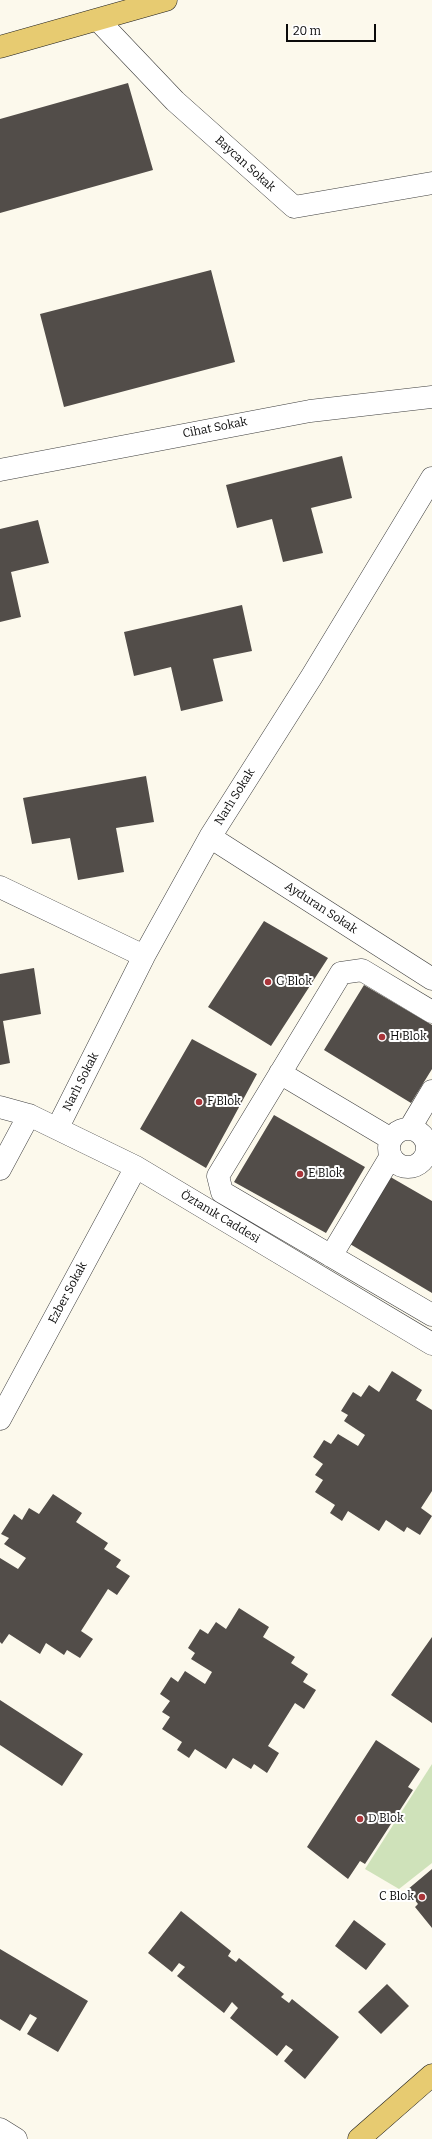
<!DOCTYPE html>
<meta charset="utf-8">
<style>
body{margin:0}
#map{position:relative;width:432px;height:2139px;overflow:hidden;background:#fcf9ec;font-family:Bitter,serif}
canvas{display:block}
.scale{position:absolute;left:286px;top:24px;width:90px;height:18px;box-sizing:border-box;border:2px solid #0b0b0b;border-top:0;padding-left:5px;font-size:12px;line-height:14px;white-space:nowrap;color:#0b0b0b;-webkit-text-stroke:3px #fff;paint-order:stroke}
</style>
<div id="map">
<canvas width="432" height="2139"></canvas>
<div class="scale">20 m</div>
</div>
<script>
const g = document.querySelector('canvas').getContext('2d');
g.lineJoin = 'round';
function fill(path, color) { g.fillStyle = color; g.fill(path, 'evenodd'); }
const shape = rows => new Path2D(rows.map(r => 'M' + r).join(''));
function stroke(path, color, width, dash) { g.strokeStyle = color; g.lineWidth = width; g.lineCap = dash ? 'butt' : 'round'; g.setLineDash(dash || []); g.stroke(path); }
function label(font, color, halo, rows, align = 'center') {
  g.font = font + ' Bitter,serif'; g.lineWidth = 4; g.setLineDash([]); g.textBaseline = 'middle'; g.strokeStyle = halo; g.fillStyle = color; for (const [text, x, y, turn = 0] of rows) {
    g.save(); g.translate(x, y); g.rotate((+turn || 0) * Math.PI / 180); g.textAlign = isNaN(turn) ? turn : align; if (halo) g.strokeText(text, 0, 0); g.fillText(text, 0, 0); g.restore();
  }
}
fill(shape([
 [432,1764,432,1863,399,1889,365,1869]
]), '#cfe2ba');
fill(shape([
 [128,83,153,170,0,213,0,119],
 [211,270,235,362,64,407,40,314],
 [342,456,352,498,311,508,323,553,283,562,272,519,237,528,226,485],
 [38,520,49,563,11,572,21,617,0,622,0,529],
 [242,605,252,651,213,659,223,701,181,711,171,667,134,676,124,632],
 [146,776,154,822,116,828,124,872,78,880,70,838,32,844,23,798],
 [264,921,328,958,271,1046,208,1007],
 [34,968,41,1014,3,1021,10,1063,0,1065,0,974],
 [364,985,432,1025,432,1069,411,1103,324,1050],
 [192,1039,257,1074,206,1168,140,1129],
 [274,1115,365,1167,326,1233,234,1182],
 [387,1175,432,1201,432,1293,350,1244],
 [392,1371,422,1390,416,1400,432,1410,432,1491,421,1508,432,1516,420,1535,407,1527,404,1532,386,1520,379,1531,348,1511,342,1521,330,1513,335,1505,315,1492,323,1480,315,1475,323,1464,313,1457,324,1440,331,1444,338,1434,358,1446,365,1435,344,1421,348,1415,341,1411,353,1392,361,1397,369,1385,379,1392],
 [53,1494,82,1513,76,1522,108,1543,104,1549,121,1560,116,1567,130,1576,117,1595,108,1589,81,1631,93,1639,80,1658,67,1650,64,1655,46,1643,40,1654,9,1634,2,1644,0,1642,0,1558,18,1569,26,1558,4,1544,9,1538,1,1534,14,1514,22,1520,29,1508,39,1514],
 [239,1608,269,1627,263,1637,295,1657,291,1663,308,1674,303,1682,316,1690,304,1709,295,1703,268,1746,279,1753,267,1773,254,1764,251,1769,233,1758,226,1769,195,1749,189,1758,177,1750,182,1742,162,1729,170,1717,162,1712,170,1701,160,1694,171,1677,178,1682,185,1671,205,1684,212,1672,191,1659,195,1653,188,1648,200,1629,208,1634,216,1622,226,1629],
 [432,1637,432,1723,391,1695],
 [0,1700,83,1754,62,1786,0,1745],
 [376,1740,420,1769,408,1787,413,1790,365,1864,360,1861,348,1879,307,1847],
 [432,1869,432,1928,415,1907,418,1904,407,1890],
 [181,1911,231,1951,228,1956,236,1962,239,1958,284,1994,281,1997,289,2003,292,1999,339,2037,305,2079,284,2061,293,2050,286,2045,277,2056,230,2018,238,2008,232,2002,224,2013,177,1976,185,1967,179,1963,172,1972,148,1953],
 [354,1920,386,1944,366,1970,335,1946],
 [0,1949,88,2001,58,2052,27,2034,37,2018,30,2014,20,2031,0,2019],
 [387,1984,409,2006,381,2034,358,2012]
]), '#524d49');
const minor = shape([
 [98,20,175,101,294,207,432,183],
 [0,470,310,411,432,397],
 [210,837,432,979],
 [0,887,144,956],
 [432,1012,362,970,341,973,218,1176,222,1192,432,1315],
 [280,1073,391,1139],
 [0,1107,29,1115,136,1167,432,1344],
 [58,1127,144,956,210,837,312,676,432,478],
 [410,1128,432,1091],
 '389 1148a19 19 0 1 1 38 0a19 19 0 1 1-38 0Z',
 [0,1169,29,1115],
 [331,1256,391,1156],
 [0,1419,136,1167],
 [0,2129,16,2139]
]);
const major = shape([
 [0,47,166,0],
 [359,2139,432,2075]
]);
stroke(minor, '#3e3e3e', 23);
stroke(major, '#1c1c1c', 23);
stroke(minor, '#fff', 22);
stroke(major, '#e7cb71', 22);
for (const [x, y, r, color] of [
 [268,982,4,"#a9353a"],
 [382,1037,4,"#a9353a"],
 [199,1102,4,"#a9353a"],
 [300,1174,4,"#a9353a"],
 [360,1819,4,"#a9353a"],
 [422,1897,4,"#a9353a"]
]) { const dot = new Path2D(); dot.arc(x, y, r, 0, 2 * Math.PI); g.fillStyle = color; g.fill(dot); stroke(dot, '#fff', 1.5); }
label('12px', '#0b0b0b', '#fff', [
 ["Baycan Sokak",245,164,42],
 ["Cihat Sokak",215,428,-11],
 ["Narlı Sokak",235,797,-58],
 ["Ayduran Sokak",321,908,33],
 ["Narlı Sokak",81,1082,-63],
 ["Öztanık Caddesi",220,1217,31],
 ["Ezber Sokak",68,1293,-62]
]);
label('12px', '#0b0b0b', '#fff', [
 ["G Blok",276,982],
 ["H Blok",390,1037],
 ["F Blok",207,1102],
 ["E Blok",308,1174],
 ["D Blok",368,1819],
 ["C Blok",414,1897,"right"]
], 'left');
</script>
